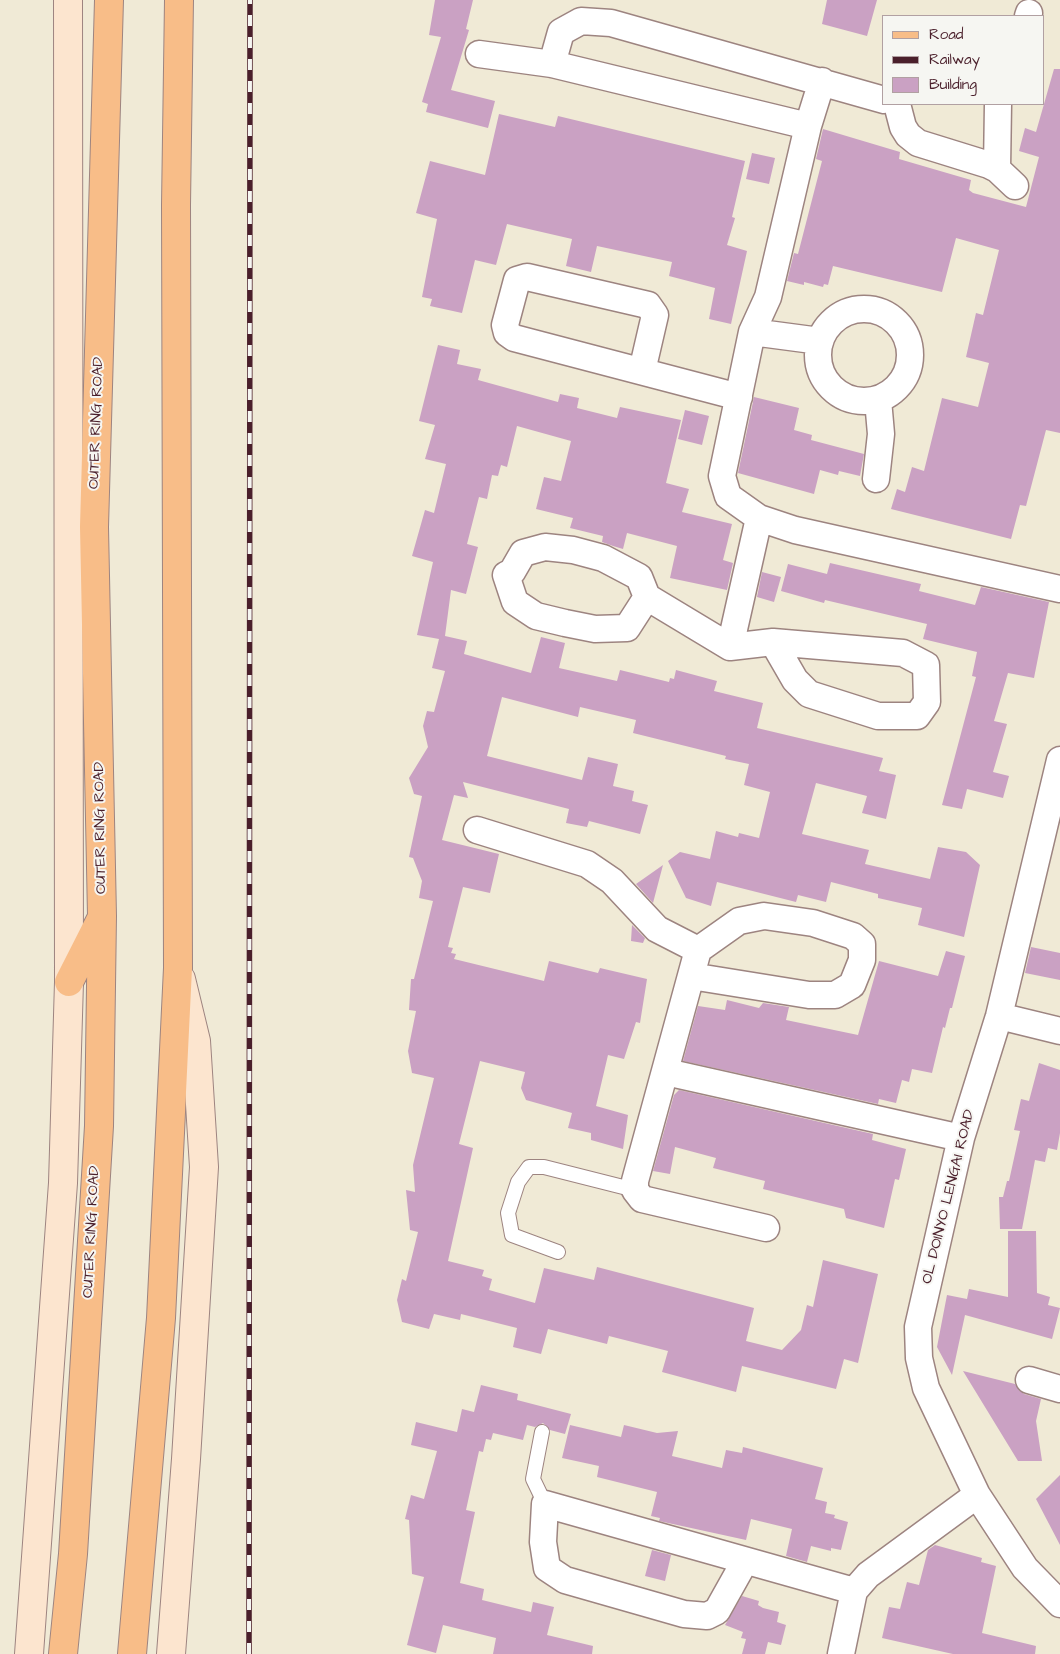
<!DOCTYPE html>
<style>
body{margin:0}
#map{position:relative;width:1060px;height:1654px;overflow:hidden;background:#f0ead6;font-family:"Architects Daughter",sans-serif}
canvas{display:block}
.legend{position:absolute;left:882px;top:15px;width:162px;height:90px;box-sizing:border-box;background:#f6f6f2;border:1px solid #b1a0a2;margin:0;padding:6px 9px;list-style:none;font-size:15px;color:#4a1f2b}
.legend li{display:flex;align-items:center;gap:10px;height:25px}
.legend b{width:25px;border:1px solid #b1a0a2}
</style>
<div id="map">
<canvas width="1060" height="1654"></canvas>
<ul class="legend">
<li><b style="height:6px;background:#f8bd88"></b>Road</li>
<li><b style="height:6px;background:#4a1f2b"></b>Railway</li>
<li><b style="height:14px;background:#caa1c3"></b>Building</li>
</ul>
</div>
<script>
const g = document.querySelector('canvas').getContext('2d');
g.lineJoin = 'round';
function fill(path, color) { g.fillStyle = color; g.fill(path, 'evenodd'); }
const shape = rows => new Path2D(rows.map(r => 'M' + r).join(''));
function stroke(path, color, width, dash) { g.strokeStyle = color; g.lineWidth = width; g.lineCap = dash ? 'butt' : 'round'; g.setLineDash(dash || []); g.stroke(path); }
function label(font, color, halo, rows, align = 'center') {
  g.font = font + ' "Architects Daughter",sans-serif'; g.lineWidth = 4; g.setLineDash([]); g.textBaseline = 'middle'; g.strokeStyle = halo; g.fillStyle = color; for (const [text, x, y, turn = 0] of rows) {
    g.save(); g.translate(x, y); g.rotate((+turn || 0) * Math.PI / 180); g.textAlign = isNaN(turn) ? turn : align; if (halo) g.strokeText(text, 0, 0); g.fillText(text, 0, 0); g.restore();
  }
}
fill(shape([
 [435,0,473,0,466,29,469,30,451,90,495,101,488,128,426,112,428,104,422,102,441,37,429,35],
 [827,0,877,0,867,36,822,24],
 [1054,69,1060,69,1060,433,1046,430,1026,506,1020,505,1011,539,891,509,897,489,905,492,912,467,924,471,942,398,978,407,989,363,966,357,976,313,983,315,999,250,956,238,942,292,833,266,828,285,824,284,823,287,804,282,804,285,787,281,794,253,798,254,822,161,816,159,823,129,900,152,899,159,971,180,969,190,973,193,1026,207,1039,157,1019,151,1025,128,1036,132],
 [499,114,555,127,558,116,745,161,732,217,735,218,727,245,747,251,731,324,709,319,715,288,669,276,672,262,597,246,591,272,566,266,572,239,507,224,496,265,475,260,462,313,430,306,432,299,422,297,437,219,416,213,430,161,485,175],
 [752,153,775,158,769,184,746,179],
 [438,345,460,350,457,364,481,369,478,380,558,402,560,394,579,398,577,408,617,418,620,407,681,420,666,483,689,489,682,512,732,524,723,560,733,563,727,590,670,578,677,546,627,533,623,549,613,546,602,542,603,536,570,528,573,518,536,509,544,477,561,481,571,441,517,426,507,467,501,465,498,476,492,475,487,499,479,497,467,544,478,547,466,594,451,590,445,636,467,641,464,654,531,673,541,637,565,643,559,668,617,681,620,670,669,682,670,678,674,679,676,670,717,681,714,691,763,703,757,728,883,758,879,771,896,775,886,819,862,813,867,796,816,783,802,834,869,850,865,864,930,879,938,847,966,852,980,865,964,937,918,925,922,908,878,898,878,894,831,882,826,902,798,895,796,902,717,882,711,906,686,898,668,861,680,852,710,859,716,831,738,837,739,833,759,838,770,792,744,785,749,764,725,759,726,756,633,733,636,720,580,707,578,717,502,697,487,756,582,780,588,757,618,764,613,786,634,791,632,801,648,805,640,834,589,821,587,827,566,823,569,809,463,782,468,798,454,795,442,840,499,854,490,893,463,887,448,947,453,948,451,953,456,954,454,959,544,981,549,961,598,973,600,968,647,979,640,1023,636,1022,624,1059,608,1055,596,1106,628,1115,623,1149,591,1140,591,1133,568,1128,572,1113,526,1100,521,1088,525,1072,480,1061,459,1144,473,1148,448,1261,484,1270,482,1276,492,1279,489,1290,535,1303,544,1268,594,1280,597,1267,754,1308,746,1341,782,1350,801,1330,807,1305,813,1307,823,1260,878,1274,858,1363,844,1359,836,1389,742,1366,736,1392,662,1372,668,1351,609,1336,607,1344,548,1329,541,1354,513,1347,517,1328,461,1314,460,1320,434,1314,429,1329,402,1322,397,1300,402,1279,406,1281,418,1232,410,1230,406,1190,415,1192,413,1165,434,1078,412,1073,408,1051,416,1011,409,1010,411,979,414,979,433,901,419,898,422,881,413,858,409,857,422,796,414,794,409,778,428,747,423,726,427,711,434,712,445,671,432,668,439,639,417,635,433,562,412,556,425,510,434,513,446,464,425,459,435,425,419,421],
 [754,397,799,408,794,430,812,435,811,440,864,454,860,476,839,471,838,475,820,470,814,494,738,473],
 [685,410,709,416,702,445,678,439],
 [830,563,921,584,919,591,975,605,981,587,1049,602,1034,678,1008,673,994,721,1007,724,993,772,1009,776,1003,798,967,789,962,809,942,805,976,677,972,676,977,652,923,639,927,624,825,600,824,603,781,591,788,564,827,574],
 [762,572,781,577,774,602,757,597],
 [663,865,653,903,636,884],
 [632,925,645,938,643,943,631,941],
 [1031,947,1060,953,1060,980,1025,973],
 [946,951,965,956,952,1008,950,1008,945,1028,943,1027,932,1073,912,1069,909,1082,902,1080,896,1103,879,1099,878,1104,683,1061,698,1006,725,1010,727,1000,759,1008,763,1003,789,1007,786,1020,858,1035,879,961,938,976],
 [1039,1063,1060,1070,1060,1133,1057,1150,1048,1148,1045,1162,1035,1160,1022,1229,1000,1229,999,1197,1003,1197,1007,1181,1009,1181,1020,1131,1014,1130,1021,1099,1029,1101],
 [679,1090,873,1134,872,1140,906,1149,899,1180,895,1179,884,1228,846,1218,844,1209,763,1189,765,1181,713,1168,716,1158,675,1147,670,1174,653,1171,674,1095],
 [1008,1231,1036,1231,1037,1293,1050,1297,1048,1305,1060,1308,1052,1339,965,1315,952,1375,937,1347,947,1295,967,1299,969,1289,1008,1297],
 [963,1371,1015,1384,1024,1394,1041,1399,1036,1421,1042,1461,1018,1461],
 [481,1385,518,1394,517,1400,571,1414,565,1434,550,1430,543,1423,535,1427,527,1425,523,1440,493,1433,491,1440,486,1439,483,1452,479,1451,466,1510,475,1512,460,1583,484,1589,482,1600,531,1612,533,1602,554,1607,547,1635,593,1646,592,1654,493,1654,496,1638,443,1625,436,1653,407,1645,424,1577,412,1574,409,1520,405,1519,411,1495,424,1499,437,1451,411,1445,416,1422,457,1432,462,1409,474,1412],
 [570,1425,621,1437,624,1425,657,1433,678,1431,672,1456,722,1468,726,1450,742,1453,743,1447,823,1468,815,1499,827,1502,825,1513,835,1515,834,1518,848,1522,841,1550,831,1548,831,1551,811,1546,807,1562,786,1556,792,1529,751,1519,746,1540,659,1521,660,1518,651,1516,657,1492,597,1477,599,1466,562,1458],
 [1060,1475,1060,1545,1036,1499],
 [935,1545,982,1558,981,1562,996,1566,982,1633,1036,1646,1035,1654,953,1654,882,1638,889,1607,900,1609,907,1582,919,1585,928,1550],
 [652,1550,671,1555,665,1581,645,1576],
 [742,1596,759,1601,758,1605,763,1608,779,1612,777,1622,786,1625,781,1645,768,1642,765,1654,742,1654,746,1639,741,1638,743,1632,725,1625]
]), '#caa1c3');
const service = shape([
 [558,1252,512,1235,508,1213,518,1182,529,1167,544,1167,635,1190],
 [542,1432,533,1479,545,1504]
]);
const minor = shape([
 [1028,16,1029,13],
 [479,54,552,64,808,126],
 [552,64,561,32,581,21,611,23,884,100],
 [822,81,808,126,768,297,752,332,722,476,728,496,759,518,795,530,1060,589],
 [897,104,903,127,908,135,918,143,989,165,997,169,1015,186],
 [997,169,998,104],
 '818 355a46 46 0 1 1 92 0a46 46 0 1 1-92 0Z',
 [752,332,820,341],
 [642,371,655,315,648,305,527,277,517,280,505,325,507,333,514,338,739,397],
 [876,479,881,434,878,400],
 [647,597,639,577,603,558,573,550,545,547,523,553,512,572,506,575,515,602,536,616,565,623,595,629,627,628,647,597,730,647,773,642,903,653,926,665,927,702,917,716,878,716,809,694,795,680,773,642],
 [730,647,759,518],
 [1060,760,999,1016,961,1138,918,1327,919,1358,926,1388,977,1495,1025,1568,1060,1604],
 [477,830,587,864,612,881,657,929,698,950,635,1181,635,1190,642,1199,766,1228],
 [691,976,809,995,835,995,852,985,862,960,862,944,853,936,813,923,764,916,739,921,698,950],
 [999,1016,1060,1031],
 [666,1072,961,1138],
 [1029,1380,1060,1389],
 [745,1561,717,1611,707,1616,684,1614,565,1580,547,1568,543,1542,545,1504,854,1591],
 [841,1654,854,1591,868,1575,977,1495]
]);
const secondary = shape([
 [29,1654,63,1183,69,982,68,0],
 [171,1654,186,1459,204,1167,196,1041,181,979]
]);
const primary = shape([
 [69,982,100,921],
 [63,1654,73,1554,99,1126,102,916,94,527,109,0],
 [132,1654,161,1318,178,968,176,205,179,0]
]);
stroke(service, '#9d8480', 16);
stroke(minor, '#9d8480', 29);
stroke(secondary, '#9d8480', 30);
stroke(primary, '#9d8480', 30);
stroke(service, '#fff', 14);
stroke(minor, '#fff', 26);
stroke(secondary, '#fce5cf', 28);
stroke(primary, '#f8bd88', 28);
const rail = shape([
 [249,1654,250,0]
]);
stroke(rail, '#4a1f2b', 5.5);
stroke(rail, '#f6f6f2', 4, [11]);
label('15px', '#4a1f2b', '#f6f6f2', [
 ["OUTER RING ROAD",97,423,-88],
 ["OUTER RING ROAD",101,828,-91],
 ["OL DOINYO LENGAI ROAD",949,1197,-76],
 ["OUTER RING ROAD",92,1232,-87]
]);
</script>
